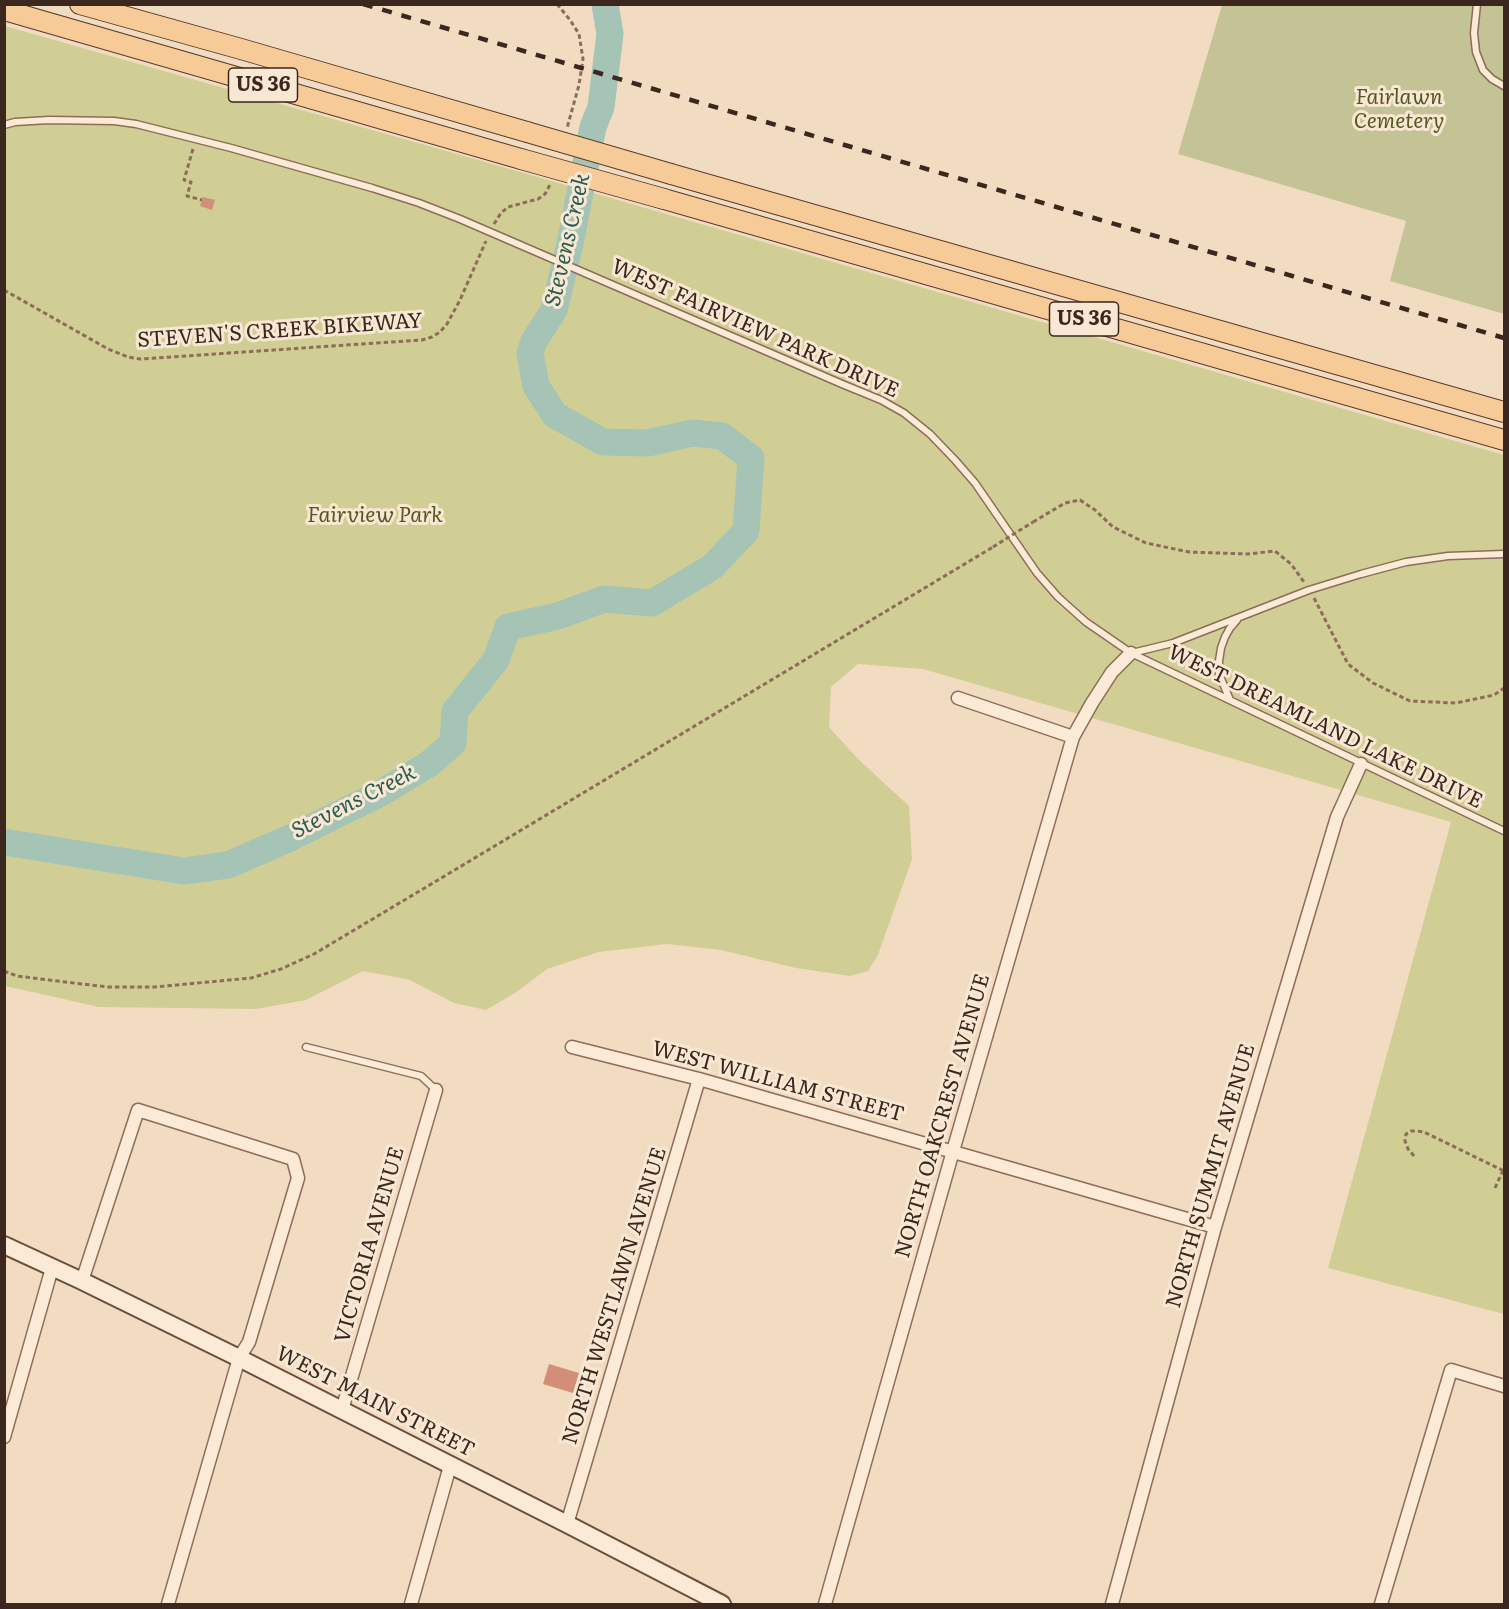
<!DOCTYPE html>
<html>
<head>
<meta charset="utf-8">
<style>
	body { margin:0 }
	#map { position:relative; width:1509px; height:1609px; overflow:hidden; background:#f1dcc2; font-family:Literata,serif }
	canvas { display:block }
	.frame { position:absolute; inset:0; border:6px solid #3b271d; pointer-events:none }
</style>
</head>
<body>
<div id="map">
<canvas width="1509" height="1609"></canvas>
<div class="frame"></div>
</div>
<script>
const ctx = document.querySelector('canvas').getContext('2d');
ctx.lineJoin = 'round';
function fill(path, color) { ctx.fillStyle = color; ctx.fill(path, 'evenodd'); }
const shape = rows => new Path2D(rows.map(r => 'M' + r).join(''));
function stroke(path, color, width, dash) { ctx.strokeStyle = color; ctx.lineWidth = width; ctx.lineCap = dash ? 'butt' : 'round'; ctx.setLineDash(dash || []); ctx.stroke(path); }
function write(font, color, halo, rows, align = 'center') {
  ctx.font = font + ' Literata,serif'; ctx.lineWidth = 6; ctx.setLineDash([]); ctx.textBaseline = 'middle'; ctx.strokeStyle = halo; ctx.fillStyle = color; for (const [text, x, y, turn = 0] of rows) {
    ctx.save(); ctx.translate(x, y); ctx.rotate((+turn || 0) * Math.PI / 180); ctx.textAlign = isNaN(turn) ? turn : align; if (halo) ctx.strokeText(text, 0, 0); ctx.fillText(text, 0, 0); ctx.restore();
  }
}
fill(shape([
	[5,26,517,171,1504,455,1504,1314,1328,1268,1451,822,923,669,858,664,831,687,829,727,858,759,909,806,912,859,878,955,868,971,850,976,796,968,721,950,667,944,599,952,547,969,515,993,486,1010,454,1003,410,980,363,971,306,1000,256,1009,99,1007,5,986]
]), '#d0ce95');
fill(shape([
	[1222,5,1504,5,1504,314,1390,281,1406,221,1178,154]
]), '#c4c395');
stroke(shape([
	[4,842,184,871,228,865,290,838,381,793,429,764,453,743,455,711,496,660,508,627,558,616,604,599,652,603,712,567,746,531,751,458,722,436,692,433,648,443,603,442,555,415,536,386,530,353,534,341,554,310,570,244,593,127,601,107,610,34,605,4]
]), '#a5c4b6', 27);
fill(shape([
	[203,197,215,200,212,210,200,206],
	[549,1364,579,1373,573,1393,543,1384]
]), '#d28e76');
const lane = shape([
	[1477,4,1474,33,1476,52,1483,70,1492,79,1504,86],
	[4,125,15,122,49,120,114,121,136,124,231,148,372,188,419,203,460,219,842,384,881,400,904,413,930,434,955,460,975,483,1037,573,1058,597,1086,622,1131,653,1504,831],
	[1132,653,1173,643,1309,590,1361,574,1406,562,1448,556,1504,554],
	[1230,700,1219,674,1219,661,1221,648,1225,637,1230,628,1237,620],
	[306,1047,421,1076,436,1090]
]);
const street = shape([
	[958,698,1073,737],
	[572,1047,699,1079,1215,1227],
	[82,1281,138,1110,293,1159,298,1178,249,1342,239,1358,168,1604],
	[342,1410,436,1090],
	[4,1437,52,1268],
	[567,1524,699,1079],
	[411,1604,450,1466],
	[825,1604,953,1151,1073,737,1092,703,1112,672,1131,653],
	[1112,1604,1215,1227,1337,817,1361,764],
	[1381,1604,1451,1370,1504,1386]
]);
const secondary = shape([
	[4,1245,82,1281,239,1358,567,1524,722,1604]
]);
const primary = shape([
	[80,4,241,49,527,132],
	[4,10,521,159],
	[671,174,1504,412],
	[664,199,1504,440]
]);
stroke(lane, '#8d6c58', 9);
stroke(street, '#8d6c58', 15);
stroke(secondary, '#6e4d3b', 20);
stroke(primary, '#5a3b2c', 22);
stroke(shape([
	[557,4,570,20,579,34,583,59,579,85,567,128],
	[193,149,184,180,191,182,187,196,202,200],
	[494,224,501,213,508,207,538,199,545,194,551,183],
	[4,290,108,349,128,357,140,359,422,340,432,337,440,332,447,324,460,300,486,241],
	[1033,522,1065,503,1080,500,1095,510,1113,527,1146,543,1189,552,1248,554,1275,551,1291,564,1304,582],
	[1314,598,1348,664,1373,683,1410,701,1456,703,1494,695,1504,688],
	[4,971,17,976,65,982,108,987,155,987,251,978,281,969,314,954,438,880,993,547],
	[1414,1156,1408,1149,1405,1141,1406,1134,1411,1131,1417,1131,1424,1132,1504,1171],
	[1495,1188,1504,1168]
]), '#8d6c58', 3, [4.5, 3]);
stroke(lane, '#fbebd6', 6);
stroke(street, '#fbebd6', 12);
stroke(secondary, '#fbebd6', 16);
stroke(primary, '#f7cb98', 20);
stroke(shape([
	[363,4,1504,338]
]), '#3b271d', 4.5, [10, 10]);
const primaryBridge = shape([
	[527,132,671,174],
	[521,159,664,199]
]);
stroke(primaryBridge, '#5a3b2c', 22, []);
stroke(shape([
	[993,547,1033,522]
]), '#8d6c58', 3, [4.5, 3]);
stroke(primaryBridge, '#f7cb98', 20);
for (const [x, y, w] of [
	[263,85,69],
	[1084,319,69]
]) { const box = new Path2D(); box.roundRect(x - w / 2, y - 17, w, 34, 4.5); ctx.fillStyle = '#f8e8d3'; ctx.fill(box); stroke(box, '#3b271d', 1.5); }
write('bold 20px', '#3b271d', null, [
	["US 36",263,85],
	["US 36",1084,319]
]);
write('italic 21px', '#545922', '#f8e8d3', [
	["Fairlawn",1399,98],
	["Cemetery",1399,122],
	["Fairview Park",375,516]
]);
write('21px', '#3b271d', '#f8e8d3', [
	["WEST FAIRVIEW PARK DRIVE",755,329,24],
	["STEVEN'S CREEK BIKEWAY",280,331,-4],
	["WEST DREAMLAND LAKE DRIVE",1325,727,26],
	["WEST WILLIAM STREET",778,1082,15],
	["NORTH OAKCREST AVENUE",943,1116,-74],
	["NORTH SUMMIT AVENUE",1211,1176,-74],
	["VICTORIA AVENUE",370,1245,-74],
	["NORTH WESTLAWN AVENUE",615,1296,-73],
	["WEST MAIN STREET",375,1402,27]
]);
write('italic 22px', '#2b5c52', '#f8e8d3', [
	["Stevens Creek",568,240,-77],
	["Stevens Creek",354,802,-27]
]);
</script>
</body>
</html>
